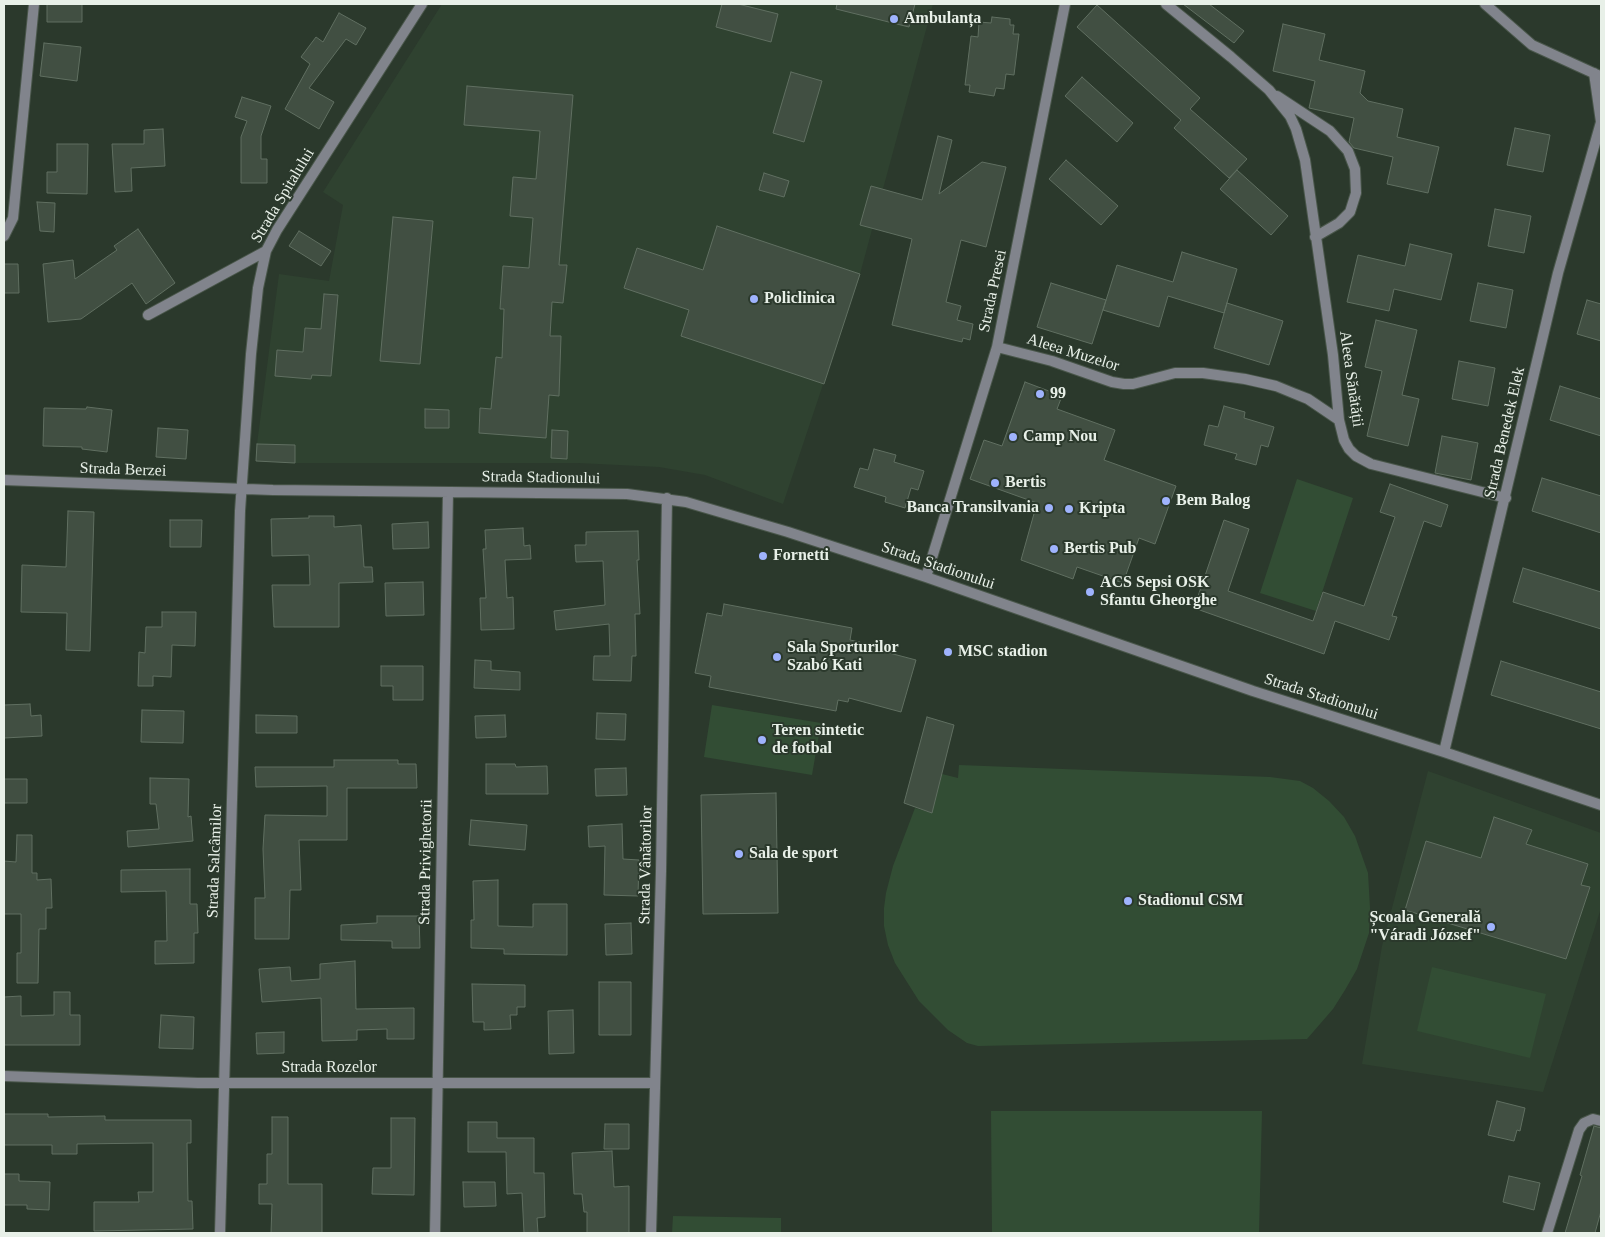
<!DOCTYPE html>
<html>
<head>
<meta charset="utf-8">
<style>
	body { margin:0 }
	#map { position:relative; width:1605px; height:1237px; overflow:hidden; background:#2b392c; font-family:Georgia,serif }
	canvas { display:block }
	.frame { position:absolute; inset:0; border:5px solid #e8f0e8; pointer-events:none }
</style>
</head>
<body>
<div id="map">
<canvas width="1605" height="1237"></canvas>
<div class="frame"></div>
</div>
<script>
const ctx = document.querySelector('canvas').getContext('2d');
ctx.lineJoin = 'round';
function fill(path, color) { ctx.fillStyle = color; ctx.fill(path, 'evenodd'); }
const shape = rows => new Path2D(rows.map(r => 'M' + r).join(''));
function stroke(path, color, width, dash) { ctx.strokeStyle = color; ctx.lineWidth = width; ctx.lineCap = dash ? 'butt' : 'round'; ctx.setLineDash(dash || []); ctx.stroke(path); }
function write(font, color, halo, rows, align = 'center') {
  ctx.font = font + ' Georgia,serif'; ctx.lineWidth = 4; ctx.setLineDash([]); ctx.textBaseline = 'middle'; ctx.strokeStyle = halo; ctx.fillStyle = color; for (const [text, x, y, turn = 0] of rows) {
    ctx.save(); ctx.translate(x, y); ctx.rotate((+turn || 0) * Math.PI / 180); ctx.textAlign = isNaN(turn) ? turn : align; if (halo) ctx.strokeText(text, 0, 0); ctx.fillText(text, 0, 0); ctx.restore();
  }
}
fill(shape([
	[442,4,933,4,860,274,783,504,705,475,659,467,578,463,295,463,256,461,257,444,279,274,329,281,343,205,323,192],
	[1428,771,1601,833,1601,908,1543,1092,1362,1064,1382,946]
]), '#2f4230');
fill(shape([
	[1297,479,1353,498,1316,611,1260,593],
	[712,705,821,723,812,775,704,757],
	[959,765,1270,777,1300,781,1313,788,1329,801,1344,817,1355,836,1368,873,1370,908,1369,933,1357,969,1345,990,1333,1009,1307,1039,978,1046,967,1043,948,1030,919,1001,895,963,888,945,884,926,884,908,886,893,893,866,915,808,932,813,942,774,958,778],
	[1432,967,1546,994,1530,1058,1417,1031],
	[991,1111,1262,1111,1259,1233,992,1233],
	[673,1216,781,1218,781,1233,672,1233]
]), '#324d34');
const building = shape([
	[47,4,82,4,82,22,47,22,47,4],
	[722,4,738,4,778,14,771,42,716,27,722,4],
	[837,4,915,4,909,27,836,9,837,4],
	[1183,4,1209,4,1244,31,1234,43,1183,4],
	[1097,5,1200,98,1190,109,1247,159,1229,178,1174,128,1181,120,1077,27,1097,5],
	[339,13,366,28,356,45,346,39,309,88,334,102,319,129,285,109,310,64,301,57,316,37,323,42,339,13],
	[992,17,1010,19,1010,25,1014,25,1013,34,1019,34,1014,75,1006,74,1004,89,996,88,994,96,969,92,970,85,965,85,971,36,978,37,979,22,991,23,992,17],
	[1283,24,1325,34,1319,60,1365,71,1360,93,1368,101,1403,109,1397,137,1439,147,1428,193,1387,184,1393,157,1354,148,1349,142,1354,118,1309,108,1315,81,1273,71,1283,24],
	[44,43,81,47,77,81,40,76,44,43],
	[791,72,822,81,804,142,773,133,791,72],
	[1082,77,1133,123,1117,142,1065,96,1082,77],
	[467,86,573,95,559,265,567,265,563,303,552,302,550,336,561,336,559,396,549,395,546,438,479,433,480,408,491,409,496,357,502,358,504,309,500,309,503,266,529,268,533,218,510,216,513,177,536,179,540,131,464,125,467,86],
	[242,97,271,106,261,136,261,159,267,159,267,183,241,183,241,137,247,121,235,117,242,97],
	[1515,128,1550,135,1543,172,1507,165,1515,128],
	[163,129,165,166,131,168,132,191,115,192,112,144,144,144,144,130,163,129],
	[938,136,952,140,939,194,982,162,1006,167,986,247,961,240,946,302,961,306,957,320,973,324,970,340,963,338,962,342,892,325,912,239,860,225,871,186,922,200,938,136],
	[57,144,88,144,87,194,47,193,47,172,57,172,57,144],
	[1066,160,1118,206,1101,225,1049,179,1066,160],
	[1237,170,1288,216,1271,235,1220,189,1237,170],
	[764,173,789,181,784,197,759,190,764,173],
	[37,202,55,203,54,232,40,231,37,202],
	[1495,209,1531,216,1524,253,1488,246,1495,209],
	[393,217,433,221,420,364,380,361,393,217],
	[717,226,860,274,824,384,681,336,689,310,624,288,637,248,703,270,717,226],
	[138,229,175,283,146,304,132,283,81,319,48,322,43,264,73,260,75,279,117,250,114,246,138,229],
	[299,231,331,251,321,266,289,246,299,231],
	[1410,244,1452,254,1441,300,1394,289,1389,311,1347,302,1358,255,1405,266,1410,244],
	[1182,252,1237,269,1224,313,1168,296,1159,327,1103,310,1117,265,1173,282,1182,252],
	[4,264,18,264,19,293,4,293,4,264],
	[1051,283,1106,300,1092,344,1037,327,1051,283],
	[1478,283,1513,290,1506,328,1470,321,1478,283],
	[324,294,338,295,331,376,312,375,311,379,275,376,277,350,303,352,305,328,321,329,324,294],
	[1587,300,1601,304,1601,341,1577,334,1587,300],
	[1227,303,1283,321,1269,365,1214,348,1227,303],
	[1376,320,1417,330,1402,395,1419,399,1408,446,1367,436,1382,371,1365,367,1376,320],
	[1459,361,1495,368,1488,406,1452,399,1459,361],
	[1025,382,1062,396,1057,409,1115,430,1104,460,1176,486,1155,544,1139,538,1123,583,1077,567,1073,579,1021,560,1037,503,970,479,984,440,1002,446,1025,382],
	[1560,386,1601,399,1601,436,1550,420,1560,386],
	[1224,406,1245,412,1244,418,1274,427,1268,447,1261,445,1256,465,1235,459,1237,454,1204,445,1209,425,1218,427,1224,406],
	[87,407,112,410,107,452,82,449,82,447,43,446,44,408,86,409,87,407],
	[425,409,449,410,449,428,425,428,425,409],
	[158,428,188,430,186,459,156,457,158,428],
	[552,430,568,431,567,459,551,458,552,430],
	[1442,436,1478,443,1471,480,1435,473,1442,436],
	[257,444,295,445,295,463,256,461,257,444],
	[874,449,896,455,894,462,924,471,918,490,911,488,905,508,885,502,886,497,854,487,860,468,868,470,874,449],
	[1542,478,1601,496,1601,533,1532,511,1542,478],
	[1390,484,1448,505,1441,527,1424,521,1392,616,1397,617,1389,640,1335,621,1324,654,1194,608,1224,520,1249,529,1228,591,1313,621,1323,592,1364,606,1395,517,1380,512,1390,484],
	[68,511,94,512,90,651,66,650,67,613,21,612,22,565,66,567,68,511],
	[309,516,334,516,334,527,361,525,364,567,372,567,373,582,339,583,339,627,274,627,272,585,310,585,309,555,272,556,271,519,309,518,309,516],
	[170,520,202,520,201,547,170,547,170,520],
	[428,522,429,548,393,549,392,524,428,522],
	[523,528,524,546,530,545,531,559,505,560,507,598,513,597,514,629,481,630,480,598,486,598,483,549,486,549,485,530,523,528],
	[638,531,639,560,637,560,640,614,635,614,636,656,632,656,631,681,593,680,594,656,610,656,609,624,556,630,554,611,605,605,603,561,576,562,575,545,586,545,586,532,638,531],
	[1523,568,1601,592,1601,629,1513,602,1523,568],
	[423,582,424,615,386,616,385,583,423,582],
	[724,604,852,628,850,640,860,642,859,645,916,660,901,712,849,698,848,702,838,700,836,711,709,687,711,676,695,673,707,613,722,616,724,604],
	[162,612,196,612,195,646,172,645,171,677,153,676,153,686,138,686,139,652,145,653,146,627,162,627,162,612],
	[475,660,491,661,491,670,520,672,520,690,474,688,475,660],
	[1501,661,1601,692,1601,729,1491,695,1501,661],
	[381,666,423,666,423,700,393,700,393,686,381,686,381,666],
	[30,704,31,716,41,715,42,736,4,738,4,705,30,704],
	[142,710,184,711,183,743,141,742,142,710],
	[597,713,626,714,625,740,596,739,597,713],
	[256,715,297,716,297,733,256,733,256,715],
	[505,715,506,737,476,738,475,716,505,715],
	[927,717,954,725,932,813,904,803,927,717],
	[334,760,398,760,398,764,416,764,417,788,347,788,347,840,299,840,301,890,290,890,289,939,255,939,255,898,265,898,263,849,265,815,327,816,327,786,256,787,255,767,334,767,334,760],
	[486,764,515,764,516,767,547,766,548,794,486,794,486,764],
	[626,768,627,795,596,796,595,769,626,768],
	[150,778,189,779,188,817,191,816,193,841,128,847,127,831,159,829,156,804,150,804,150,778],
	[4,779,27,779,27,803,4,803,4,779],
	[776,793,778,913,703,914,701,795,776,793],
	[1494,817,1532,830,1526,844,1588,864,1581,885,1590,887,1566,959,1405,910,1426,841,1481,858,1494,817],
	[471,820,527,825,525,850,469,845,471,820],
	[622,824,623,859,639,860,638,896,604,895,605,846,589,847,588,826,622,824],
	[17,835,32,835,32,873,37,873,37,880,51,879,52,908,46,908,46,929,39,929,38,983,17,983,17,953,21,953,21,914,4,914,4,861,16,862,17,835],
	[190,869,190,904,197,904,198,933,194,933,194,963,155,964,155,941,167,941,166,891,121,892,121,870,190,869],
	[498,880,498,926,533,927,533,904,567,904,567,955,504,954,504,949,471,948,471,920,474,920,473,881,498,880],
	[377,916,419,916,420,948,392,948,392,941,341,940,341,925,377,923,377,916],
	[631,923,632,954,606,955,605,924,631,923],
	[355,961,356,1009,414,1008,414,1039,387,1039,387,1029,357,1030,357,1040,322,1041,321,998,262,1002,259,969,290,967,291,981,320,979,320,964,355,961],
	[599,982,631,982,631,1035,599,1035,599,982],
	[472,984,525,985,525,1007,517,1007,517,1015,510,1015,511,1029,484,1030,484,1022,473,1022,472,984],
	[54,992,70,992,70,1015,80,1015,80,1045,4,1045,4,997,21,996,21,1016,54,1015,54,992],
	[573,1010,574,1053,549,1054,548,1011,573,1010],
	[161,1015,194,1017,193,1049,159,1048,161,1015],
	[284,1032,284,1053,257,1054,256,1033,284,1032],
	[1497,1101,1525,1108,1520,1131,1517,1130,1514,1141,1488,1135,1497,1101],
	[4,1114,48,1114,48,1117,105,1116,105,1120,191,1120,191,1143,187,1143,188,1201,192,1201,193,1229,94,1231,94,1202,139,1202,138,1192,153,1192,153,1143,77,1144,77,1154,52,1154,52,1145,4,1145,4,1114],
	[272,1117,288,1117,288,1184,322,1184,322,1233,271,1233,272,1204,259,1204,259,1184,267,1184,267,1154,272,1154,272,1117],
	[391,1118,415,1118,414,1195,372,1194,373,1168,391,1168,391,1118],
	[468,1122,497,1122,497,1138,534,1138,534,1173,544,1173,545,1217,537,1218,538,1233,524,1233,522,1193,507,1194,506,1152,468,1152,468,1122],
	[605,1124,629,1124,629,1149,604,1149,605,1124],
	[1594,1126,1601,1128,1601,1211,1595,1233,1565,1233,1582,1176,1580,1175,1594,1126],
	[612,1151,614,1187,629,1186,629,1233,587,1233,587,1212,584,1212,582,1194,574,1194,572,1153,612,1151],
	[4,1174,19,1174,19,1181,50,1182,49,1210,27,1209,27,1205,4,1205,4,1174],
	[1509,1176,1540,1183,1534,1210,1503,1202,1509,1176],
	[463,1182,495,1182,496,1206,464,1207,463,1182]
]);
fill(building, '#414f42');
stroke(building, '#606f61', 1);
const street = shape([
	[1166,4,1231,57,1269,90,1290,116,1296,129,1305,160,1333,355,1339,420,1344,440,1349,449,1356,456,1371,464,1506,498],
	[1485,4,1532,45,1600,76],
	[1277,96,1330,131,1348,151,1355,169,1356,193,1350,212,1339,223,1315,237],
	[4,236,13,218,34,4],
	[148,315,266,251],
	[997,347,1052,361,1112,382,1124,384,1133,384,1175,373,1203,373,1245,379,1276,386,1293,393,1308,399,1339,420],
	[4,480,273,490,627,494,686,502,788,532,926,577,1253,691,1444,752,1601,805],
	[926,577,997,347,1065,4],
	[1444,752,1558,273,1601,122,1594,73],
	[4,1076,198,1083,654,1083],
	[220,1233,240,511,251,354,258,288,266,251,277,230,422,4],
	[435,1233,448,492],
	[651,1233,661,871,667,498],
	[1547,1233,1579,1130,1584,1123,1593,1119,1601,1121]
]);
stroke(street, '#49564a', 12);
stroke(street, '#81848c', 10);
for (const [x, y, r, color] of [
	[894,19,5,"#9fb3fd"],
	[754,299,5,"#9fb3fd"],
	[1040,394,5,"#9fb3fd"],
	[1013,437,5,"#9fb3fd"],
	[995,483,5,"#9fb3fd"],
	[1166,501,5,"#9fb3fd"],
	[1049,508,5,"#9fb3fd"],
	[1069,509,5,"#9fb3fd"],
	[1054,549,5,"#9fb3fd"],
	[763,556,5,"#9fb3fd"],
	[1090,592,5,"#9fb3fd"],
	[948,652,5,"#9fb3fd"],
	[777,657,5,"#9fb3fd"],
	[762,740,5,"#9fb3fd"],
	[739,854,5,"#9fb3fd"],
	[1128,901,5,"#9fb3fd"],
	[1491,927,5,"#9fb3fd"]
]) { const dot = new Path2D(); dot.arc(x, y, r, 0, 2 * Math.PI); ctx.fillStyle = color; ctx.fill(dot); stroke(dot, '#2b392c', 2); }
write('bold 16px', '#e8f0e8', '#2b392c', [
	["Ambulanța",904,19],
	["Policlinica",764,299],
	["99",1050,394],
	["Camp Nou",1023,437],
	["Bertis",1005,483],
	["Bem Balog",1176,501],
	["Banca Transilvania",1039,508,"right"],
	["Kripta",1079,509],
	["Bertis Pub",1064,549],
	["Fornetti",773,556],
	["ACS Sepsi OSK",1100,583],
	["Sfantu Gheorghe",1100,601],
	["Sala Sporturilor",787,648],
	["Szabó Kati",787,666],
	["MSC stadion",958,652],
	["Teren sintetic",772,731],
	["de fotbal",772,749],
	["Sala de sport",749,854],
	["Stadionul CSM",1138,901],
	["Școala Generală",1481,918,"right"],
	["\"Váradi József\"",1481,936,"right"]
], 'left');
write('16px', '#e8f0e8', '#2b392c', [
	["Strada Spitalului",283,196,-59],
	["Strada Presei",993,291,-78],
	["Aleea Muzelor",1073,353,17],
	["Aleea Sănătății",1351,379,82],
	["Strada Benedek Elek",1505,433,-77],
	["Strada Berzei",123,470,2],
	["Strada Stadionului",541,478,1],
	["Strada Stadionului",938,566,19],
	["Strada Stadionului",1321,697,18],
	["Strada Salcâmilor",215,861,-88],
	["Strada Privighetorii",426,862,-89],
	["Strada Vânătorilor",646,865,-89],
	["Strada Rozelor",329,1068]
]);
</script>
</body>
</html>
